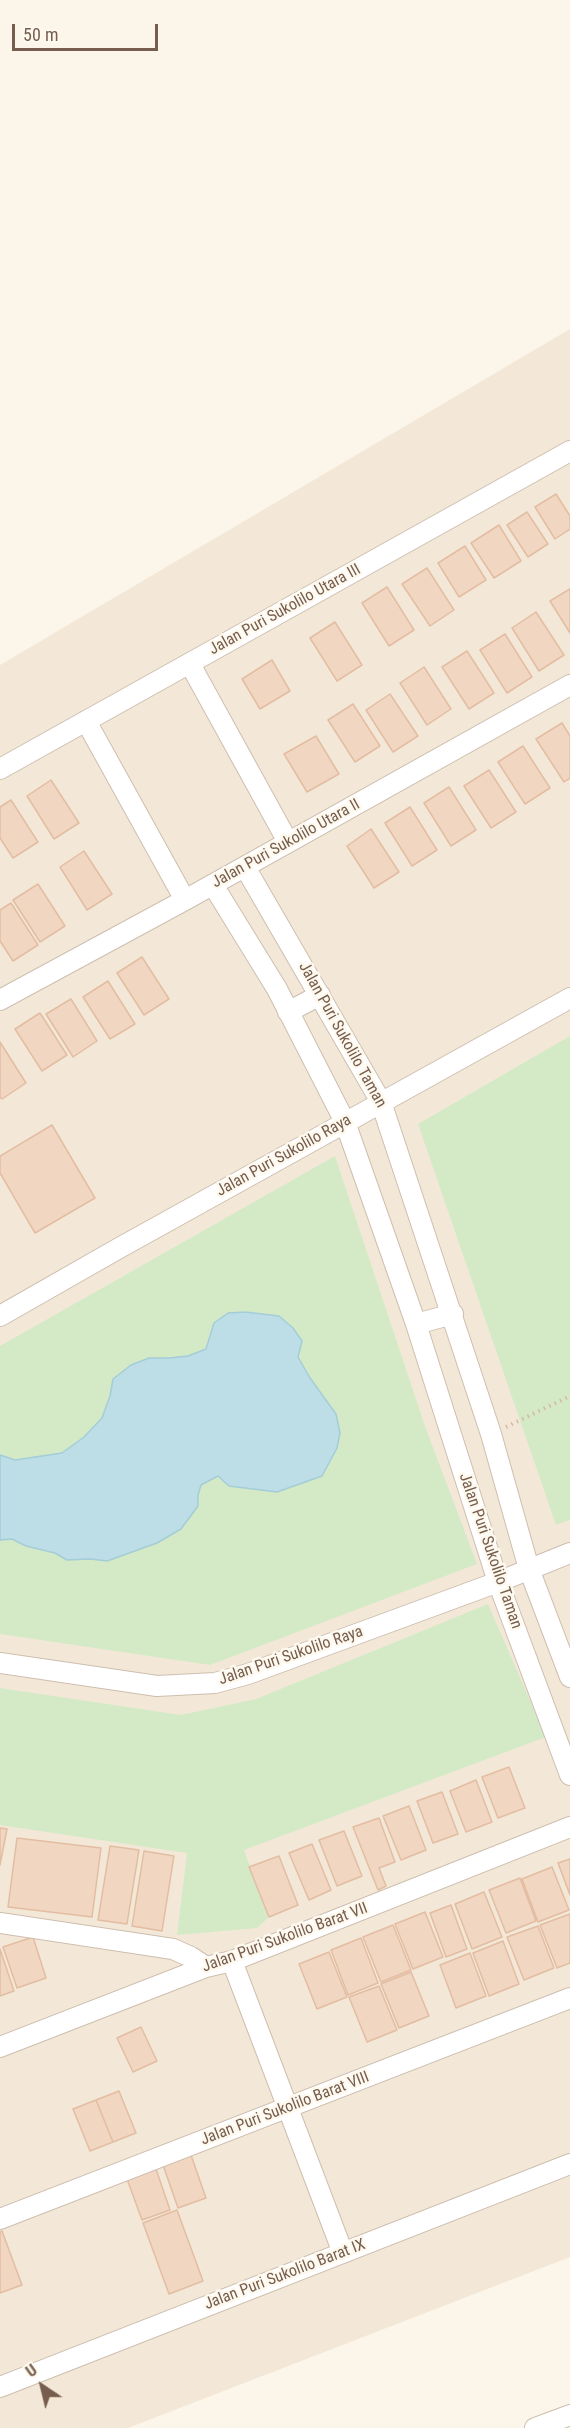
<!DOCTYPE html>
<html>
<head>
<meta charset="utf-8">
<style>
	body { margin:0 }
	#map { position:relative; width:570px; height:2428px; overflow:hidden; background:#fcf5e9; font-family:"Roboto Condensed",sans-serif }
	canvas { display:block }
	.north { position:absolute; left:12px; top:2356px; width:60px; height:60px; -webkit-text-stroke:4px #fef9ef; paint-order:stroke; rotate:325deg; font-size:16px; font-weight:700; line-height:24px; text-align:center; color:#765d4d }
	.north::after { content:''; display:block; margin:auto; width:21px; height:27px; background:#765d4d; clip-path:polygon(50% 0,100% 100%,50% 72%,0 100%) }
	.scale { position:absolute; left:12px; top:24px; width:146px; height:27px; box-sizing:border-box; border:3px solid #765d4d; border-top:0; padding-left:8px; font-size:18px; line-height:21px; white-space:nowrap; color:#765d4d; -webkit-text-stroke:4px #fef9ef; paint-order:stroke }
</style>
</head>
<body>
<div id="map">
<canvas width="570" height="2428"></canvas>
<div class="north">U</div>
<div class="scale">50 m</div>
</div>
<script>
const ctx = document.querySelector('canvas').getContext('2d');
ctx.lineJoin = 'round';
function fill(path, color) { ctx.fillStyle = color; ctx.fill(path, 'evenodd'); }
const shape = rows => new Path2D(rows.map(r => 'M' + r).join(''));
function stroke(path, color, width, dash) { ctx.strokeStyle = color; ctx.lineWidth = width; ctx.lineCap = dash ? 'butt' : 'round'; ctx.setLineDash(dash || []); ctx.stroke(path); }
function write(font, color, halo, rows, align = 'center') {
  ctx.font = font + ' "Roboto Condensed",sans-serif'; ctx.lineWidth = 5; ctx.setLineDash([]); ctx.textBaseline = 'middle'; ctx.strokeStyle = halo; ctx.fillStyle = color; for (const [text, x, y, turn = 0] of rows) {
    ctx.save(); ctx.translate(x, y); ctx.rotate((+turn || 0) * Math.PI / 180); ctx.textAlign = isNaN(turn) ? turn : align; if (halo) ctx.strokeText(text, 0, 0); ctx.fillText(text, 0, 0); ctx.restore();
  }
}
fill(shape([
	[570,329,570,2257,128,2428,0,2428,0,665]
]), '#f3e8d7');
fill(shape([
	[570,1036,570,1520,556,1525,418,1124],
	[335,1156,426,1429,477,1564,210,1665,0,1634,0,1346],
	[488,1604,546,1737,244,1850,269,1917,257,1928,177,1935,187,1853,0,1825,0,1688,181,1715,256,1699]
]), '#d4eac7');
const water = shape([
	[245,1312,279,1316,293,1328,302,1341,298,1357,310,1378,336,1414,340,1433,337,1448,322,1476,277,1492,229,1486,218,1476,201,1485,198,1495,198,1506,181,1529,157,1543,107,1561,90,1559,67,1560,55,1553,26,1546,12,1539,0,1540,0,1455,15,1460,62,1453,84,1437,102,1418,110,1396,113,1379,131,1365,149,1358,169,1358,188,1356,206,1349,214,1323,228,1313,245,1312]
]);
fill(water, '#bddee6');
stroke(water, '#a4cdd7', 1.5);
const building = shape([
	[556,494,570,516,570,529,555,539,535,507,556,494],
	[527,512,548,544,528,557,507,525,527,512],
	[499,525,521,561,494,578,471,543,499,525],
	[465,546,486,580,459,597,438,563,465,546],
	[427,568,454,610,430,626,402,584,427,568],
	[387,587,414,630,389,646,362,603,387,587],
	[570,589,570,633,550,601,570,589],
	[536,612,564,655,539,671,512,628,536,612],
	[335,622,362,665,337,681,310,638,335,622],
	[505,634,532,677,507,693,480,650,505,634],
	[467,651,494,693,469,709,442,667,467,651],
	[272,660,290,691,260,709,242,679,272,660],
	[424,667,451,709,427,725,400,683,424,667],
	[390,694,418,736,393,752,366,710,390,694],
	[353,704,380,746,355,762,328,720,353,704],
	[562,723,570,736,570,778,564,782,536,739,562,723],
	[316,736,339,774,307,792,284,754,316,736],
	[523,746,550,788,525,804,498,762,523,746],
	[489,770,516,812,491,828,464,786,489,770],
	[51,780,79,823,54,839,27,796,51,780],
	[449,787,476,830,451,846,424,803,449,787],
	[11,800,38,842,13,858,0,838,0,807,11,800],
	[410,807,437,850,412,866,385,823,410,807],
	[371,829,399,872,374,888,347,846,371,829],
	[84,851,112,894,87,910,60,867,84,851],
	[38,884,65,926,40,942,13,900,38,884],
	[11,903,38,945,13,961,0,941,0,910,11,903],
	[142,957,169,999,144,1015,117,973,142,957],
	[108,981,135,1024,110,1039,83,997,108,981],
	[71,999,97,1041,73,1057,46,1014,71,999],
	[40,1013,67,1055,42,1071,15,1029,40,1013],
	[0,1042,26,1083,2,1099,0,1097,0,1042],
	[52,1125,95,1198,35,1233,0,1173,0,1156,52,1125],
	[509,1767,525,1808,498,1818,482,1777,509,1767],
	[476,1780,492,1822,466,1832,450,1791,476,1780],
	[442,1792,458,1834,433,1843,417,1801,442,1792],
	[409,1806,426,1850,401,1860,383,1816,409,1806],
	[379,1818,395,1862,379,1868,386,1886,378,1890,353,1827,379,1818],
	[0,1828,7,1829,0,1865,0,1828],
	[344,1831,362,1876,337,1886,319,1840,344,1831],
	[17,1838,101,1848,92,1917,8,1907,17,1838],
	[312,1844,331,1890,309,1900,289,1853,312,1844],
	[110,1846,139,1850,127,1924,98,1920,110,1846],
	[144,1851,174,1856,162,1931,132,1926,144,1851],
	[279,1856,298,1905,269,1917,249,1867,279,1856],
	[570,1859,570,1895,558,1863,570,1859],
	[552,1867,569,1910,538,1922,522,1879,552,1867],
	[520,1878,536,1921,506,1933,489,1890,520,1878],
	[484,1892,502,1937,472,1949,455,1904,484,1892],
	[451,1905,467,1949,446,1957,430,1913,451,1905],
	[425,1912,443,1957,413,1969,395,1924,425,1912],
	[570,1914,570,1963,557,1968,540,1925,570,1914],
	[393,1925,411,1970,381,1982,363,1937,393,1925],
	[538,1926,554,1968,524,1980,507,1937,538,1926],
	[33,1937,46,1978,17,1988,3,1947,33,1937],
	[361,1938,378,1983,348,1995,331,1950,361,1938],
	[503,1941,519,1984,489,1996,473,1953,503,1941],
	[0,1949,14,1991,0,1996,0,1949],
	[329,1952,347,1997,317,2009,299,1964,329,1952],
	[470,1953,486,1996,456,2008,440,1965,470,1953],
	[411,1972,429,2016,399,2028,381,1984,411,1972],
	[379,1986,397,2030,367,2042,349,1997,379,1986],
	[141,2027,157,2061,133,2072,117,2038,141,2027],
	[119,2091,136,2133,113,2142,96,2100,119,2091],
	[96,2100,113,2142,90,2151,73,2109,96,2100],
	[191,2155,206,2198,178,2208,163,2165,191,2155],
	[156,2169,170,2210,142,2220,127,2179,156,2169],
	[177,2210,203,2281,169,2294,143,2223,177,2210],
	[2,2231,22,2285,0,2293,0,2232,2,2231]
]);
fill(building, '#f1d6c1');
stroke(building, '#e3bda2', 1.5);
const minor = shape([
	[190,664,288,842],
	[86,721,185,900],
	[0,769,570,451],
	[245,867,381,1102,491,1434,529,1569,570,1677],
	[213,885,277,989,345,1122,416,1324,498,1582,570,1775],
	[0,1000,185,900,570,685],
	[288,1012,320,995],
	[0,1316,121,1247,570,998],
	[416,1324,453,1314],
	[0,1663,157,1686,215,1683,248,1674,498,1582,570,1553],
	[0,1923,173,1949,191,1957,206,1967],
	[232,1961,343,2253],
	[0,2047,206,1967,232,1961,570,1827],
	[0,2219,570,1998],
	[0,2387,570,2164],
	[535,2428,570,2415]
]);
stroke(minor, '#cebeaf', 22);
stroke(shape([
	[506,1427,570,1396]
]), '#d6b9a4', 4, [1.5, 4.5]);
stroke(minor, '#fff', 20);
write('16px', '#765d4d', '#fef9ef', [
	["Jalan Puri Sukolilo Utara III",285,610,-29],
	["Jalan Puri Sukolilo Utara II",286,844,-29],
	["Jalan Puri Sukolilo Taman",342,1035,61],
	["Jalan Puri Sukolilo Raya",284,1156,-29],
	["Jalan Puri Sukolilo Taman",490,1551,71],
	["Jalan Puri Sukolilo Raya",291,1656,-19],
	["Jalan Puri Sukolilo Barat VII",285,1938,-20],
	["Jalan Puri Sukolilo Barat VIII",285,2109,-21],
	["Jalan Puri Sukolilo Barat IX",285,2275,-21]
]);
</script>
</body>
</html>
